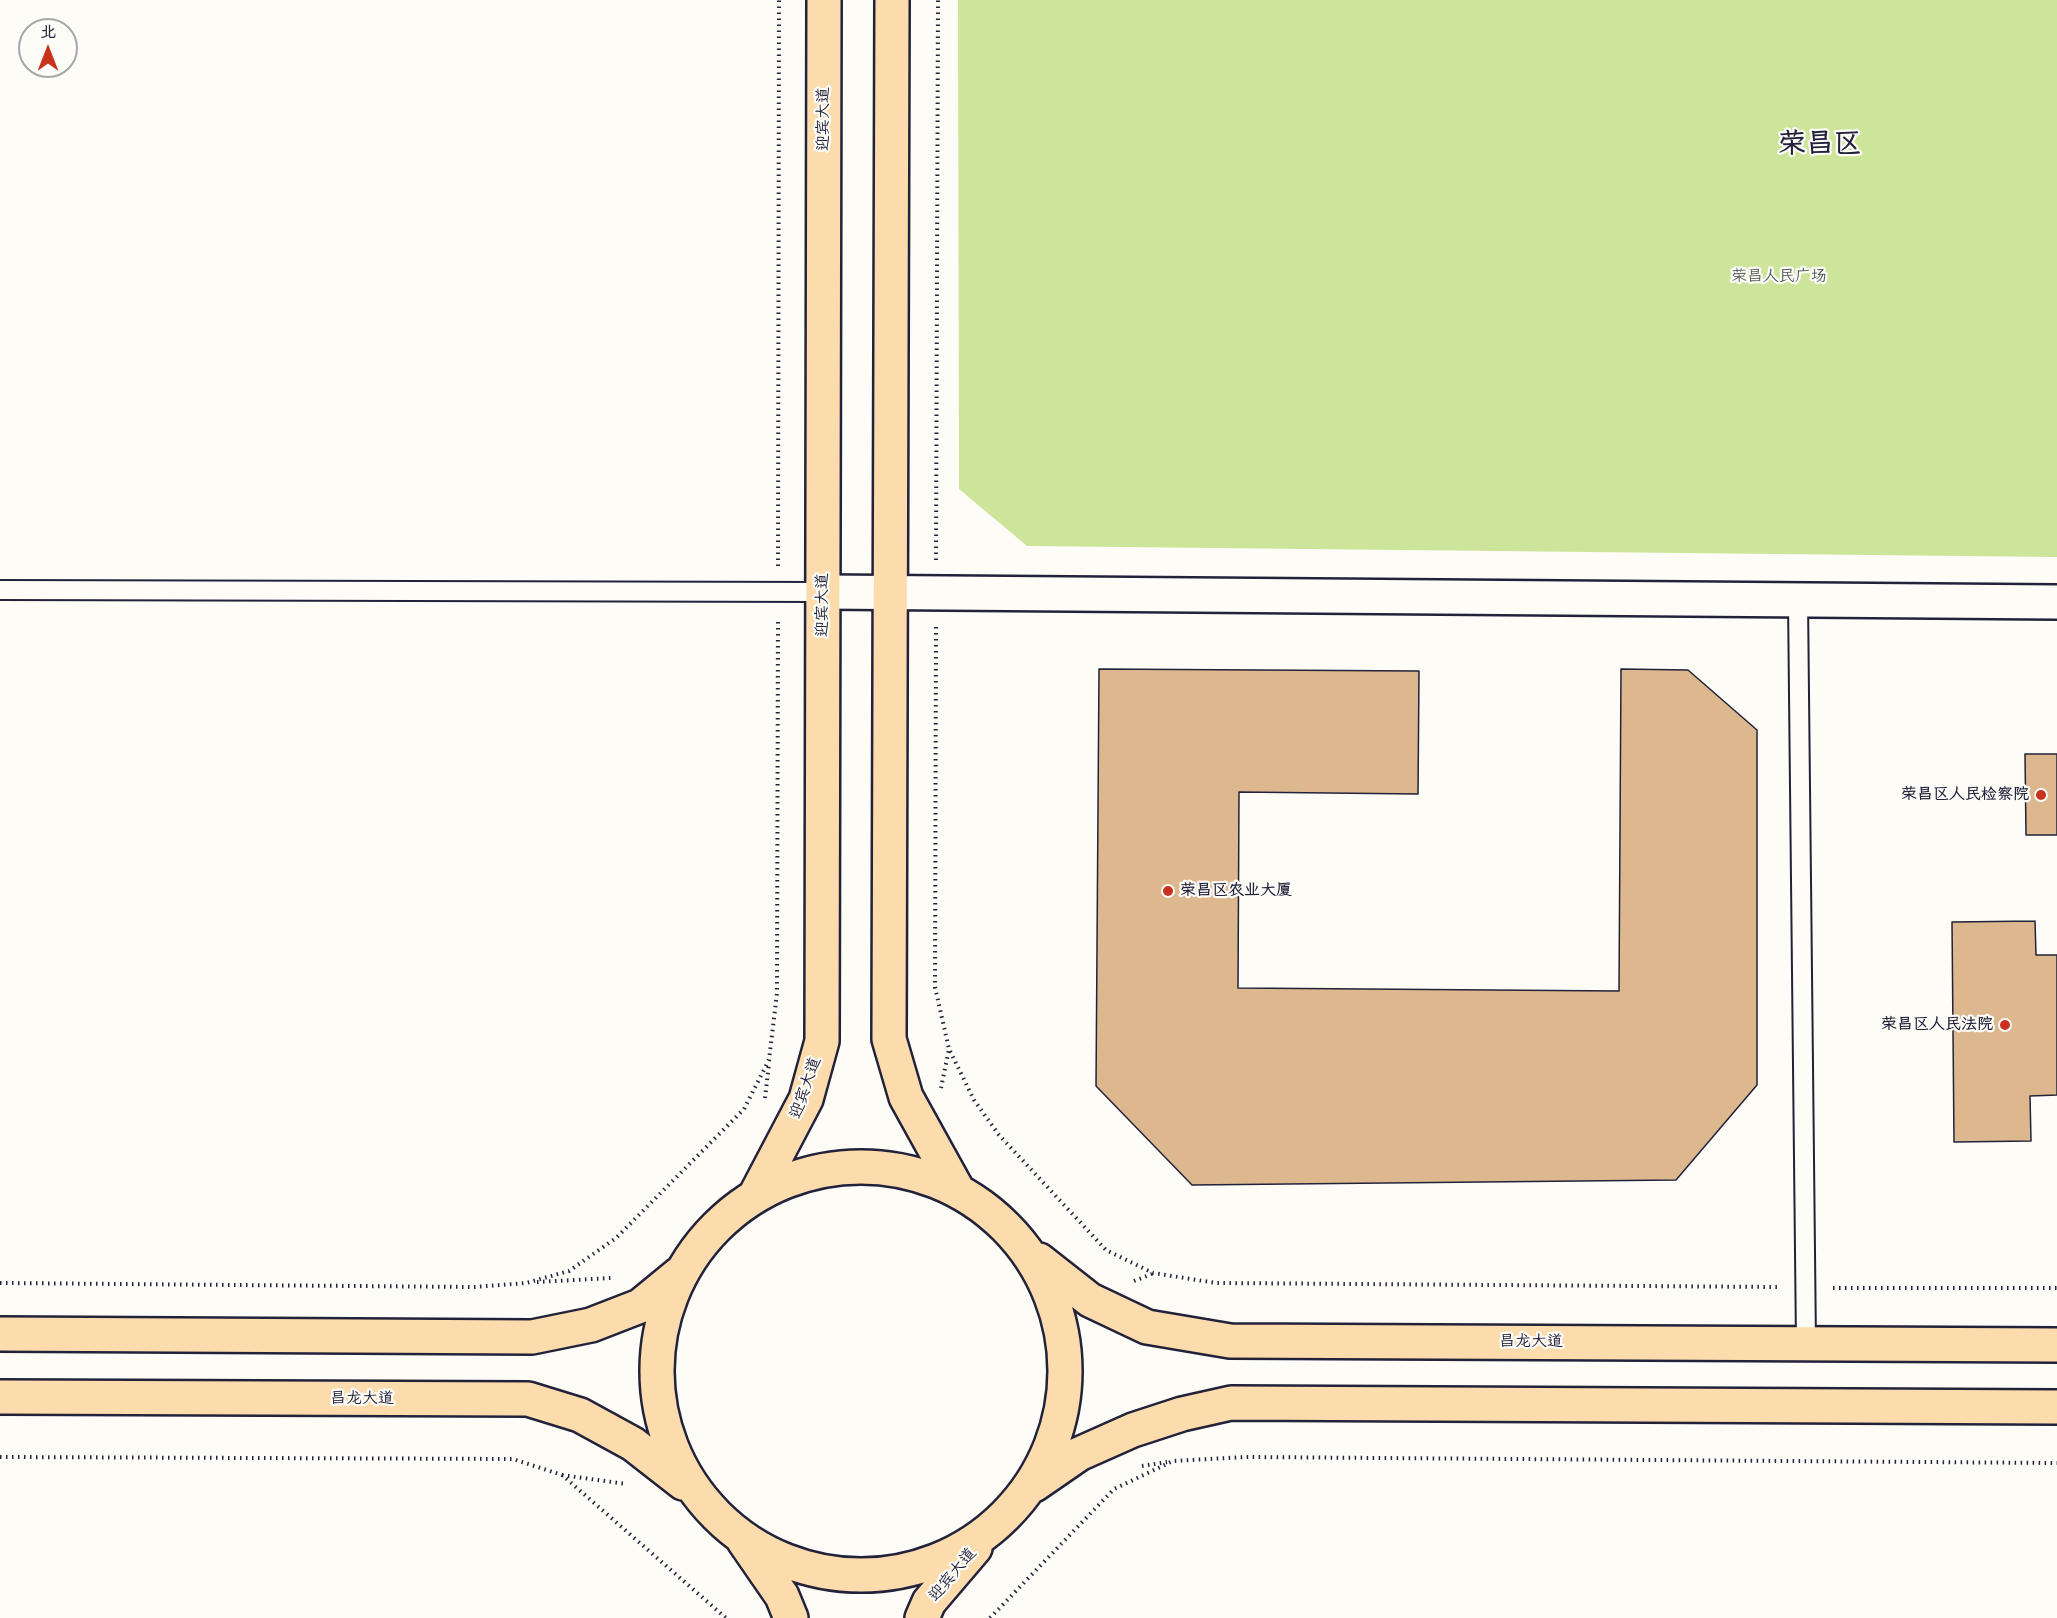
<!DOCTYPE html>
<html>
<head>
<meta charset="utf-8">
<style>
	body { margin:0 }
	#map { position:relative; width:2057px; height:1618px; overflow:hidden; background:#fdfcf7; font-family:Pangolin,"LXGW WenKai TC",sans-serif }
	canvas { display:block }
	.north { position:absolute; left:18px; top:18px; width:60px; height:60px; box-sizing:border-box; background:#fdfcf7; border:2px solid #a5a5ac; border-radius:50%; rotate:0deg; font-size:16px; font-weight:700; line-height:24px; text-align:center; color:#22223b }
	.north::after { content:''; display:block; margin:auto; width:21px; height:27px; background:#c8321e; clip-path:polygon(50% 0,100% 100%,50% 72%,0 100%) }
</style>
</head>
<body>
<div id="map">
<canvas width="2057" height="1618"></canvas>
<div class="north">北</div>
</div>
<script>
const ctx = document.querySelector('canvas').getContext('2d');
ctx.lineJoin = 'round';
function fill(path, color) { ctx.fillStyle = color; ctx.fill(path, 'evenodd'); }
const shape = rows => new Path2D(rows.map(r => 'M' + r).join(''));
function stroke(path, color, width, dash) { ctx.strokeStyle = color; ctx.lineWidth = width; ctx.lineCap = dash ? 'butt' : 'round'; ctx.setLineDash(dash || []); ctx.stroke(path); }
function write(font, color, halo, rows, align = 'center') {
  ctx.font = font + ' Pangolin,"LXGW WenKai TC",sans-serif'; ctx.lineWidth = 4.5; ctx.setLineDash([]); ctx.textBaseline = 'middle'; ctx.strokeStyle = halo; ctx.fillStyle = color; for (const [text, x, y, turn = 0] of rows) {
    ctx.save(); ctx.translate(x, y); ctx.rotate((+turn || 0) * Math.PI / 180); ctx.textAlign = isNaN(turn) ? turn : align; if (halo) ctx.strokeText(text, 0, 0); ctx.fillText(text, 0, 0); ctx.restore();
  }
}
fill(shape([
	[958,0,2057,0,2057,557,1027,546,959,489]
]), '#cde59b');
const building = shape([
	[1099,669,1419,671,1418,794,1239,792,1238,988,1619,991,1621,669,1688,670,1757,730,1757,1085,1676,1180,1192,1185,1096,1086,1099,669],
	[2025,754,2057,754,2057,835,2026,835,2025,754],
	[2035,921,2036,955,2057,955,2057,1095,2030,1096,2031,1141,1954,1142,1952,922,2035,921]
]);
fill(building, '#ddb88e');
stroke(building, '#22223b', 1.5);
const lane = shape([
	[0,590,823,592],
	[1798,601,1806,1344]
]);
const street = shape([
	[823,592,2057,602]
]);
const primary = shape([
	[892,0,889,1039,906,1097,958,1191],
	'657 1371a204 204 0 1 1 408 0a204 204 0 1 1-408 0Z',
	[755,1196,806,1099,822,1041,824,0],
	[1039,1260,1090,1300,1147,1327,1230,1341,2057,1345],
	[0,1334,532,1337,591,1325,640,1306,679,1274],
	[0,1397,528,1399,580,1415,633,1444,683,1483],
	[1034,1485,1079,1454,1133,1430,1182,1414,1231,1403,2057,1407],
	[744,1541,782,1596,791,1618],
	[922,1618,929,1602,975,1548]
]);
stroke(lane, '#22223b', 22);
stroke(street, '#22223b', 38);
stroke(primary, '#22223b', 38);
stroke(shape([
	[936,560,938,0],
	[778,566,779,0],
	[936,627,935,987,949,1049,974,1100,999,1135,1106,1250,1153,1273,1216,1283,1780,1287],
	[941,1088,949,1049],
	[765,1098,769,1064],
	[1134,1281,1152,1274],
	[537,1282,611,1278],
	[0,1283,474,1287,526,1283,569,1271,616,1238,744,1109,769,1060,777,993,778,619],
	[1833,1288,2057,1288],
	[0,1457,513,1459,562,1475,726,1618],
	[1142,1466,1167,1462],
	[562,1475,626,1484],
	[990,1618,1114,1489,1173,1461,1246,1457,2057,1463]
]), '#22223b', 4, [1.5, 4.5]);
stroke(lane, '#fdfcf7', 18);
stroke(street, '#fdfcf7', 33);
stroke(primary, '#fcdcac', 33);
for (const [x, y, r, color] of [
	[2041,795,6,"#c8321e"],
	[1168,891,6,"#c8321e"],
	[2005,1025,6,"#c8321e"]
]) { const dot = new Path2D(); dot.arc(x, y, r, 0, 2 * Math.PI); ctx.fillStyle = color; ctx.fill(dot); stroke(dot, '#fdfcf7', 2); }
write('16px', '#22223b', '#fdfcf7', [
	["迎宾大道",824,119,-90],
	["迎宾大道",823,605,-90],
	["迎宾大道",806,1088,-71],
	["昌龙大道",1531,1342],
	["昌龙大道",362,1399],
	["迎宾大道",953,1575,-50]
]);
write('16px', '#555c58', '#fdfcf7', [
	["荣昌人民广场",1779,277]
]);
write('bold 16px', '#22223b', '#fdfcf7', [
	["荣昌区人民检察院",2029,795],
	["荣昌区农业大厦",1180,891,"left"],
	["荣昌区人民法院",1993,1025]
], 'right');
write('bold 28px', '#22223b', '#fdfcf7', [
	["荣昌区",1820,145]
]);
</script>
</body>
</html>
